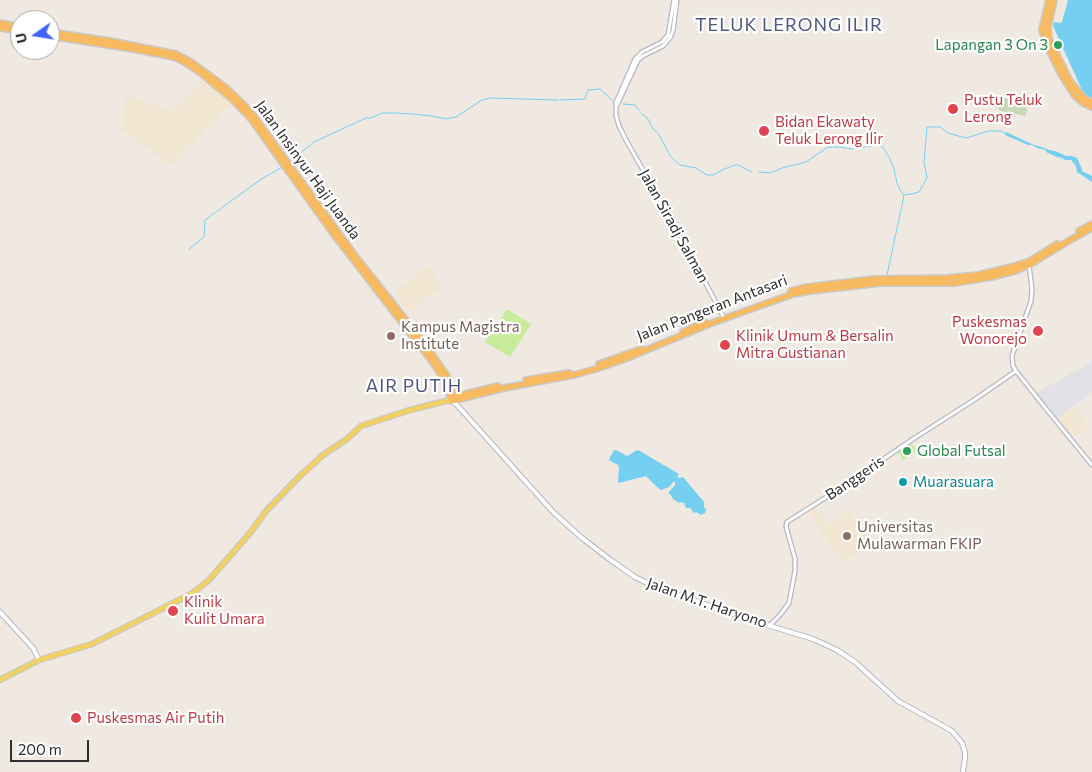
<!DOCTYPE html>
<html>
<head>
<meta charset="utf-8">
<style>
	body { margin:0 }
	#map { position:relative; width:1092px; height:772px; overflow:hidden; background:#efe9e1; font-family:Commissioner,sans-serif }
	canvas { display:block }
	.north { position:absolute; left:10px; top:10px; width:50px; height:50px; box-sizing:border-box; background:#fff; border:1px solid #ababab; border-radius:50%; rotate:257deg; font-size:14px; font-weight:700; line-height:20px; text-align:center; color:#2e2e2e }
	.north::after { content:''; display:block; margin:auto; width:18px; height:22px; background:#4264fb; clip-path:polygon(50% 0,100% 100%,50% 72%,0 100%) }
	.scale { position:absolute; left:10px; top:740px; width:79px; height:22px; box-sizing:border-box; border:2px solid #2e2e2e; border-top:0; padding-left:6px; font-size:15px; line-height:18px; white-space:nowrap; color:#2e2e2e; -webkit-text-stroke:4px #fff; paint-order:stroke }
</style>
</head>
<body>
<div id="map">
<canvas width="1092" height="772"></canvas>
<div class="north">U</div>
<div class="scale">200 m</div>
</div>
<script>
const ctx = document.querySelector('canvas').getContext('2d');
ctx.lineJoin = 'round';
function fill(path, color) { ctx.fillStyle = color; ctx.fill(path, 'evenodd'); }
const shape = rows => new Path2D(rows.map(r => 'M' + r).join(''));
function stroke(path, color, width, dash) { ctx.strokeStyle = color; ctx.lineWidth = width; ctx.lineCap = dash ? 'butt' : 'round'; ctx.setLineDash(dash || []); ctx.stroke(path); }
function write(font, color, halo, rows, align = 'center') {
  ctx.font = font + ' Commissioner,sans-serif'; ctx.lineWidth = 4.5; ctx.setLineDash([]); ctx.textBaseline = 'middle'; ctx.strokeStyle = halo; ctx.fillStyle = color; for (const [text, x, y, turn = 0] of rows) {
    ctx.save(); ctx.translate(x, y); ctx.rotate((+turn || 0) * Math.PI / 180); ctx.textAlign = isNaN(turn) ? turn : align; if (halo) ctx.strokeText(text, 0, 0); ctx.fillText(text, 0, 0); ctx.restore();
  }
}
fill(shape([
	[1092,360,1092,392,1057,419,1036,393,1087,365]
]), '#e3e1e8');
fill(shape([
	[203,79,233,103,171,166,121,129,127,95,174,112],
	[428,266,442,287,408,313,394,292],
	[1076,406,1089,426,1072,438,1057,419],
	[815,506,829,525,849,511,856,520,853,523,859,531,864,528,873,540,843,563,808,512]
]), '#f0e6d1');
fill(shape([
	[989,97,1015,99,1025,98,1027,111,1025,116,1001,111,989,102]
]), '#c8d9b8');
fill(shape([
	[507,309,531,324,510,357,485,342],
	[911,443,917,450,903,460,898,452]
]), '#c9ec9a');
fill(shape([
	[1068,0,1092,0,1092,98,1085,95,1081,88,1053,26,1054,22,1060,23,1062,22],
	[1006,132,1034,145,1042,147,1049,150,1055,151,1066,156,1072,156,1077,158,1082,169,1082,171,1092,176,1092,182,1077,172,1076,166,1071,160,1065,160,1062,158,1057,157,1046,152,1046,150,1037,148,1032,145,1028,145,1005,135],
	[614,450,616,450,627,456,631,454,635,451,638,450,679,474,677,477,679,478,683,477,704,502,704,507,706,510,705,513,701,515,696,512,694,513,690,508,686,508,684,503,681,502,679,503,673,499,670,494,668,493,675,485,675,482,674,481,669,487,661,490,657,487,646,476,619,483,618,482,619,468,618,465,610,461,609,459]
]), '#75cff0');
stroke(shape([
	[560,100,585,99,588,90,600,89,613,101],
	[623,104,635,105,639,110],
	[641,113,648,119,653,129,658,133,671,157,680,165,696,168,707,175,714,175,722,170,735,165,738,165,752,172],
	[289,162,314,142,366,118,371,118,382,113,395,113,412,114,432,116,446,119,456,117,482,100,490,98,558,100],
	[759,172,770,173,782,168,806,162,828,147,841,147,851,149,878,145,883,147,889,157,894,169,897,183,900,190,904,195,911,194,919,192,927,178,924,162,927,127,940,127,948,133,966,138,989,131,1001,131,1005,133],
	[189,249,204,237,205,220,260,180,282,167],
	[887,275,902,205,904,195]
]), '#75cff0', 1);
const tertiary = shape([
	[674,0,668,35,662,42,642,52,635,59,618,98,616,102,616,115,619,126,626,140,684,242,723,316],
	[617,105,638,60,643,56,663,46,670,38,673,31,677,0],
	[1029,265,1032,289,1031,301,1012,356,1013,366,1016,371,1043,405,1092,465],
	[770,625,780,615,789,603,795,571,795,559,786,526,787,522,847,484,913,439,974,400,1016,371]
]);
const secondary = shape([
	[452,401,457,405,553,512,582,538,612,561,635,577,655,587,754,621,813,639,837,650,855,662,898,701,952,731,962,743,965,752,965,758,963,772],
	[0,612,33,648,39,660]
]);
const primary = shape([
	[0,680,39,660,92,644,193,593,209,580,250,533,267,510,300,476,323,455,347,439,361,426,410,410,446,401,452,401]
]);
const trunk = shape([
	[1049,0,1042,29,1045,42,1061,74,1074,95,1083,103,1092,107],
	[1054,0,1048,27,1049,39,1070,81,1083,97,1092,103],
	[0,23,20,27],
	[0,28,20,31],
	[50,32,110,41,176,54,191,62,225,87,244,105,256,119,356,257,425,344,447,376,455,397],
	[50,36,133,49,169,56,176,58,186,63,202,74,233,100,251,119,332,232,434,364,442,377,452,401,504,388,574,375,599,368,622,360,712,323,793,294,810,291,881,283,955,283,991,277,1015,271,1029,265,1065,243,1092,228],
	[1079,231,1092,224],
	[791,291,807,287,874,279,946,278,978,275,1015,266,1030,261,1057,244],
	[683,332,705,322],
	[599,364,641,349],
	[526,380,569,373],
	[450,398,498,386]
]);
stroke(tertiary, '#b4b7c1', 5.5);
stroke(secondary, '#b4b7c1', 6);
stroke(primary, '#c9c9c9', 7);
stroke(trunk, '#c9c9c9', 8);
stroke(tertiary, '#fff', 3);
stroke(secondary, '#fff', 4);
stroke(primary, '#f2d163', 4.5);
stroke(trunk, '#f8ba60', 5);
for (const [x, y, r, color] of [
	[1058,45,5,"#2e9e5b"],
	[953,109,6,"#e0444e"],
	[764,131,6,"#e0444e"],
	[1038,331,6,"#e0444e"],
	[391,336,5,"#8d6e63"],
	[725,345,6,"#e0444e"],
	[907,451,5,"#2e9e5b"],
	[903,482,5,"#0f9aa8"],
	[847,536,5,"#8d6e63"],
	[173,611,6,"#e0444e"],
	[76,718,6,"#e0444e"]
]) { const dot = new Path2D(); dot.arc(x, y, r, 0, 2 * Math.PI); ctx.fillStyle = color; ctx.fill(dot); stroke(dot, '#fff', 2); }
write('15px', '#27864d', '#fff', [
	["Lapangan 3 On 3",1048,45],
	["Global Futsal",917,451,"left"]
], 'right');
write('15px', '#be3a42', '#fff', [
	["Pustu Teluk",964,100],
	["Lerong",964,117],
	["Bidan Ekawaty",775,122],
	["Teluk Lerong Ilir",775,139],
	["Puskesmas",1027,322,"right"],
	["Wonorejo",1027,339,"right"],
	["Klinik Umum & Bersalin",736,336],
	["Mitra Gustianan",736,353],
	["Klinik",184,602],
	["Kulit Umara",184,619],
	["Puskesmas Air Putih",87,718]
], 'left');
write('15px', '#2e2e2e', '#fff', [
	["Jalan Insinyur Haji Juanda",308,170,54],
	["Jalan Siradj Salman",674,226,61],
	["Jalan Pangeran Antasari",712,308,-21],
	["Banggeris",855,478,-34],
	["Jalan M.T. Haryono",707,603,19]
]);
write('15px', '#785e54', '#fff', [
	["Kampus Magistra",401,327],
	["Institute",401,344],
	["Universitas",857,527],
	["Mulawarman FKIP",857,544]
], 'left');
write('15px', '#0d838f', '#fff', [
	["Muarasuara",913,482]
], 'left');
ctx.letterSpacing = '1px';
write('18px', '#4d5680', '#fff', [
	["TELUK LERONG ILIR",789,25],
	["AIR PUTIH",414,386]
]);
ctx.letterSpacing = '0px';
</script>
</body>
</html>
